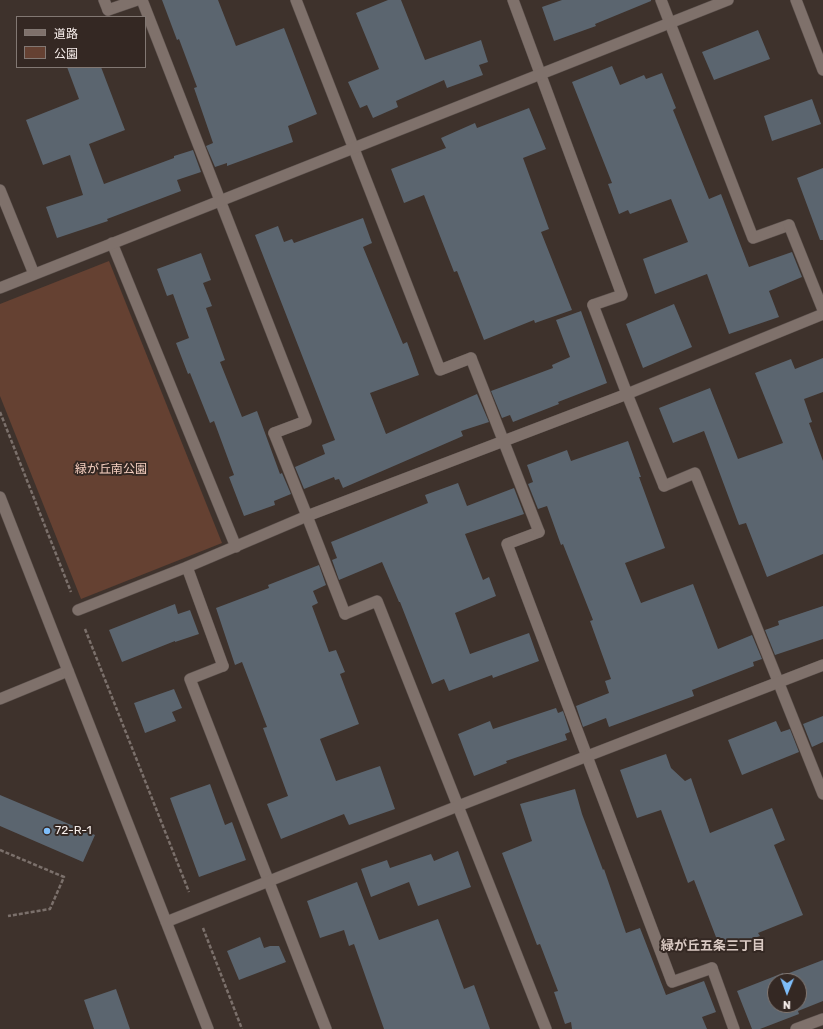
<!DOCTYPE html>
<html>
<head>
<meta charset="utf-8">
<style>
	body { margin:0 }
	#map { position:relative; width:823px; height:1029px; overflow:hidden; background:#3e322c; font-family:Rubik,"Noto Sans JP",sans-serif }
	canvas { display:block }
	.legend { position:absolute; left:16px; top:16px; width:130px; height:52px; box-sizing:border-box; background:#342823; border:1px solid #827873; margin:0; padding:5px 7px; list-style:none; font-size:12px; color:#f8efec }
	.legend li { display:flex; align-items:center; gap:8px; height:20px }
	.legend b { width:20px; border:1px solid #827873 }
	.north { position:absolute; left:767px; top:973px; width:40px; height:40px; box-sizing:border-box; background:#342823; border:1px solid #827873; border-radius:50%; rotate:181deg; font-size:11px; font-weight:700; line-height:16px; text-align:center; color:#f8efec }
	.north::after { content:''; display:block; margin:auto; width:14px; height:18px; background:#7ebdf9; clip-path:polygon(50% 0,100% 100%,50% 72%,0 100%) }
</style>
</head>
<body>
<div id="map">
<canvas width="823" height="1029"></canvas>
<ul class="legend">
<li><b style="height:5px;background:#7f716b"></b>道路</li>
<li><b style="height:11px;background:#654132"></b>公園</li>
</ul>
<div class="north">N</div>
</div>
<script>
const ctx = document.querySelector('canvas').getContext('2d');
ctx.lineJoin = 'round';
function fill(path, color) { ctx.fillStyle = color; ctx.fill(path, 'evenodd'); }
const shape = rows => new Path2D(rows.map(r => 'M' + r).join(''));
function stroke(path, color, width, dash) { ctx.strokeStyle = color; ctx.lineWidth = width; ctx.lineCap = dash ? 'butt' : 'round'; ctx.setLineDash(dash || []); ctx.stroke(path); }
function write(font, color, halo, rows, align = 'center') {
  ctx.font = font + ' Rubik,"Noto Sans JP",sans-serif'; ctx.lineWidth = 4; ctx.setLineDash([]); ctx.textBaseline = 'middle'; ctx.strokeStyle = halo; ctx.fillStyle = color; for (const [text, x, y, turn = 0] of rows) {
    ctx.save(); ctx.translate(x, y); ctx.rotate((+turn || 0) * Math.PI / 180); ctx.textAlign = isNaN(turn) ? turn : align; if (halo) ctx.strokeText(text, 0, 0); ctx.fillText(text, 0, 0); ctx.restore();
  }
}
fill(shape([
	[109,261,222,543,81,599,0,396,0,304]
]), '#654132');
fill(shape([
	[162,0,218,0,236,46,284,28,317,114,288,126,293,142,227,166,227,163,215,167,206,146,213,143,194,88,197,87,179,39,177,40],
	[388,0,401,0,425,60,481,40,488,62,479,65,483,75,447,88,444,80,396,101,398,107,373,118,367,105,360,108,348,82,379,69,356,13],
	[562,0,651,0,651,1,595,24,596,26,554,41,542,7],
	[758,30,770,59,714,80,702,52],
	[612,66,620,85,644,75,646,79,662,73,676,108,673,110,709,199,721,194,749,267,792,252,802,277,769,291,779,317,729,334,707,274,655,294,643,259,688,242,671,199,630,214,628,210,619,214,608,184,612,183,572,82],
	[67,67,101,67,125,130,89,144,104,184,174,158,174,156,193,150,201,172,177,180,181,191,107,219,108,221,57,238,46,207,83,195,70,155,43,165,26,120,79,99],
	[812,99,821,124,772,141,764,116],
	[529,108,546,149,523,158,549,229,541,232,572,310,535,323,534,320,484,340,457,271,454,272,424,195,404,203,391,169,446,148,441,138,475,123,477,128],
	[823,168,823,240,820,240,797,178],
	[363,218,372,243,363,247,403,344,407,342,419,375,370,393,386,434,477,394,489,422,461,431,463,436,343,488,339,479,335,480,334,477,304,489,295,467,325,454,322,445,335,440,255,235,278,226,284,242,292,239,294,243],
	[201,253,211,280,203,283,212,306,206,308,225,360,220,362,242,417,257,411,280,474,282,473,291,494,274,501,275,505,244,516,229,477,234,475,214,421,210,423,190,373,188,374,176,343,189,338,173,294,167,296,157,269],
	[674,304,692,347,643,368,626,324],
	[581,311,607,383,558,402,559,404,513,422,510,415,502,418,491,391,553,368,552,365,570,357,556,320],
	[823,358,823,392,804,399,812,422,809,423,823,461,823,554,767,577,746,523,739,525,704,431,673,443,659,408,710,388,738,459,783,443,755,373,791,359,795,369],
	[628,441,641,477,639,477,665,548,625,563,641,603,693,584,718,649,752,635,762,659,753,662,754,666,692,690,694,696,609,727,606,718,583,727,576,706,609,693,605,681,611,679,590,621,593,620,563,544,561,545,547,506,538,509,528,484,533,482,527,465,567,450,571,461],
	[458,483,467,506,514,488,524,514,465,534,483,580,489,577,496,596,455,613,470,654,529,633,539,661,493,678,492,675,449,691,444,679,432,684,400,602,399,602,382,562,339,580,332,560,337,558,331,542,428,503,425,495],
	[319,565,326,585,313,591,318,603,312,606,329,652,336,650,345,672,340,674,359,724,320,739,336,781,380,766,395,809,349,825,344,814,281,839,267,804,288,796,263,728,267,727,242,662,235,665,216,608,269,588,268,585],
	[175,604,178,614,190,610,199,634,175,642,175,641,122,662,109,630],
	[823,606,823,639,775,655,765,630,779,625,778,621],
	[174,689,182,708,172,712,176,721,145,733,134,703],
	[556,708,558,713,563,711,570,732,565,734,567,740,506,761,507,763,474,776,458,734,490,721,493,729],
	[823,716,823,742,812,747,803,724],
	[776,721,781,732,790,729,799,752,742,775,728,740],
	[666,754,671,768,685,781,691,778,710,833,772,808,785,840,774,845,803,915,758,933,760,936,721,950,694,880,688,883,661,810,637,818,620,770],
	[210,784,225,825,232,822,246,860,199,877,170,798],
	[575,789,582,814,603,870,604,869,626,933,640,928,666,995,704,981,716,1012,702,1017,707,1029,572,1029,571,1022,565,1024,554,992,558,991,540,944,537,945,502,853,532,841,520,804],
	[0,795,95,835,83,862,0,826],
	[458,851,471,887,418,906,409,882,371,897,361,869,387,860,390,868,431,854,434,861],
	[357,882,379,940,438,919,464,989,474,985,490,1029,384,1029,354,944,349,946,344,930,320,938,307,901],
	[260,937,264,948,270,946,279,946,286,962,239,980,227,951],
	[823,960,823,1001,798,1011,799,1014,760,1029,752,1029,737,991,783,973,784,975],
	[775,981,799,981,799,1005,775,1005],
	[116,989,130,1029,94,1029,84,1000]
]), '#5b656f');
const service = shape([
	[142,0,306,421,274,433],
	[296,0,440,370,471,358],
	[513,0,622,295,593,305],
	[661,0,753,238,789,225],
	[108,10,137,0],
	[0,190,34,274],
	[664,486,695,473,823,794],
	[539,532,507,544,672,982,712,968],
	[345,614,377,601,546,1029],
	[223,666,190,679,326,1029]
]);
const pedestrian = shape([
	[104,0,108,10],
	[789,225,823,310],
	[112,243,236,547],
	[593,305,627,394,664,486],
	[471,358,539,532],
	[274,433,307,516,345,614],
	[187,567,223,666],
	[78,610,187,567,307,516,627,394,823,314],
	[0,699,68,671],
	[712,968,734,1029],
	[796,1029,823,1019]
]);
const minor = shape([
	[796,0,823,70],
	[0,288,728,0],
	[0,497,208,1029],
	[166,922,458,806,823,665]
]);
stroke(service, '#5c514d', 12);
stroke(pedestrian, '#5c514d', 12);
stroke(minor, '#5c514d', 12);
stroke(shape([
	[0,412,71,592],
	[85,629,189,892],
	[0,850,64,877,50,909,8,916],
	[203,928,242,1029]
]), '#7b706b', 2.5, [4, 2]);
stroke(service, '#7f716b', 11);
stroke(pedestrian, '#7f716b', 11);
stroke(minor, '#7f716b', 11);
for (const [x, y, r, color] of [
	[47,831,4,"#7ebdf9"]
]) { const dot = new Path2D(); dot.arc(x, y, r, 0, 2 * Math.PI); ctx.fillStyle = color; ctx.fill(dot); stroke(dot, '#342823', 1.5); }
write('12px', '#f6d0c1', '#342823', [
	["緑が丘南公園",111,470]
]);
write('12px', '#f8efec', '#342823', [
	["72-R-1",55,831]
], 'left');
write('bold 13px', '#dacac3', '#342823', [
	["緑が丘五条三丁目",713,946]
]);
</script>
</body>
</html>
